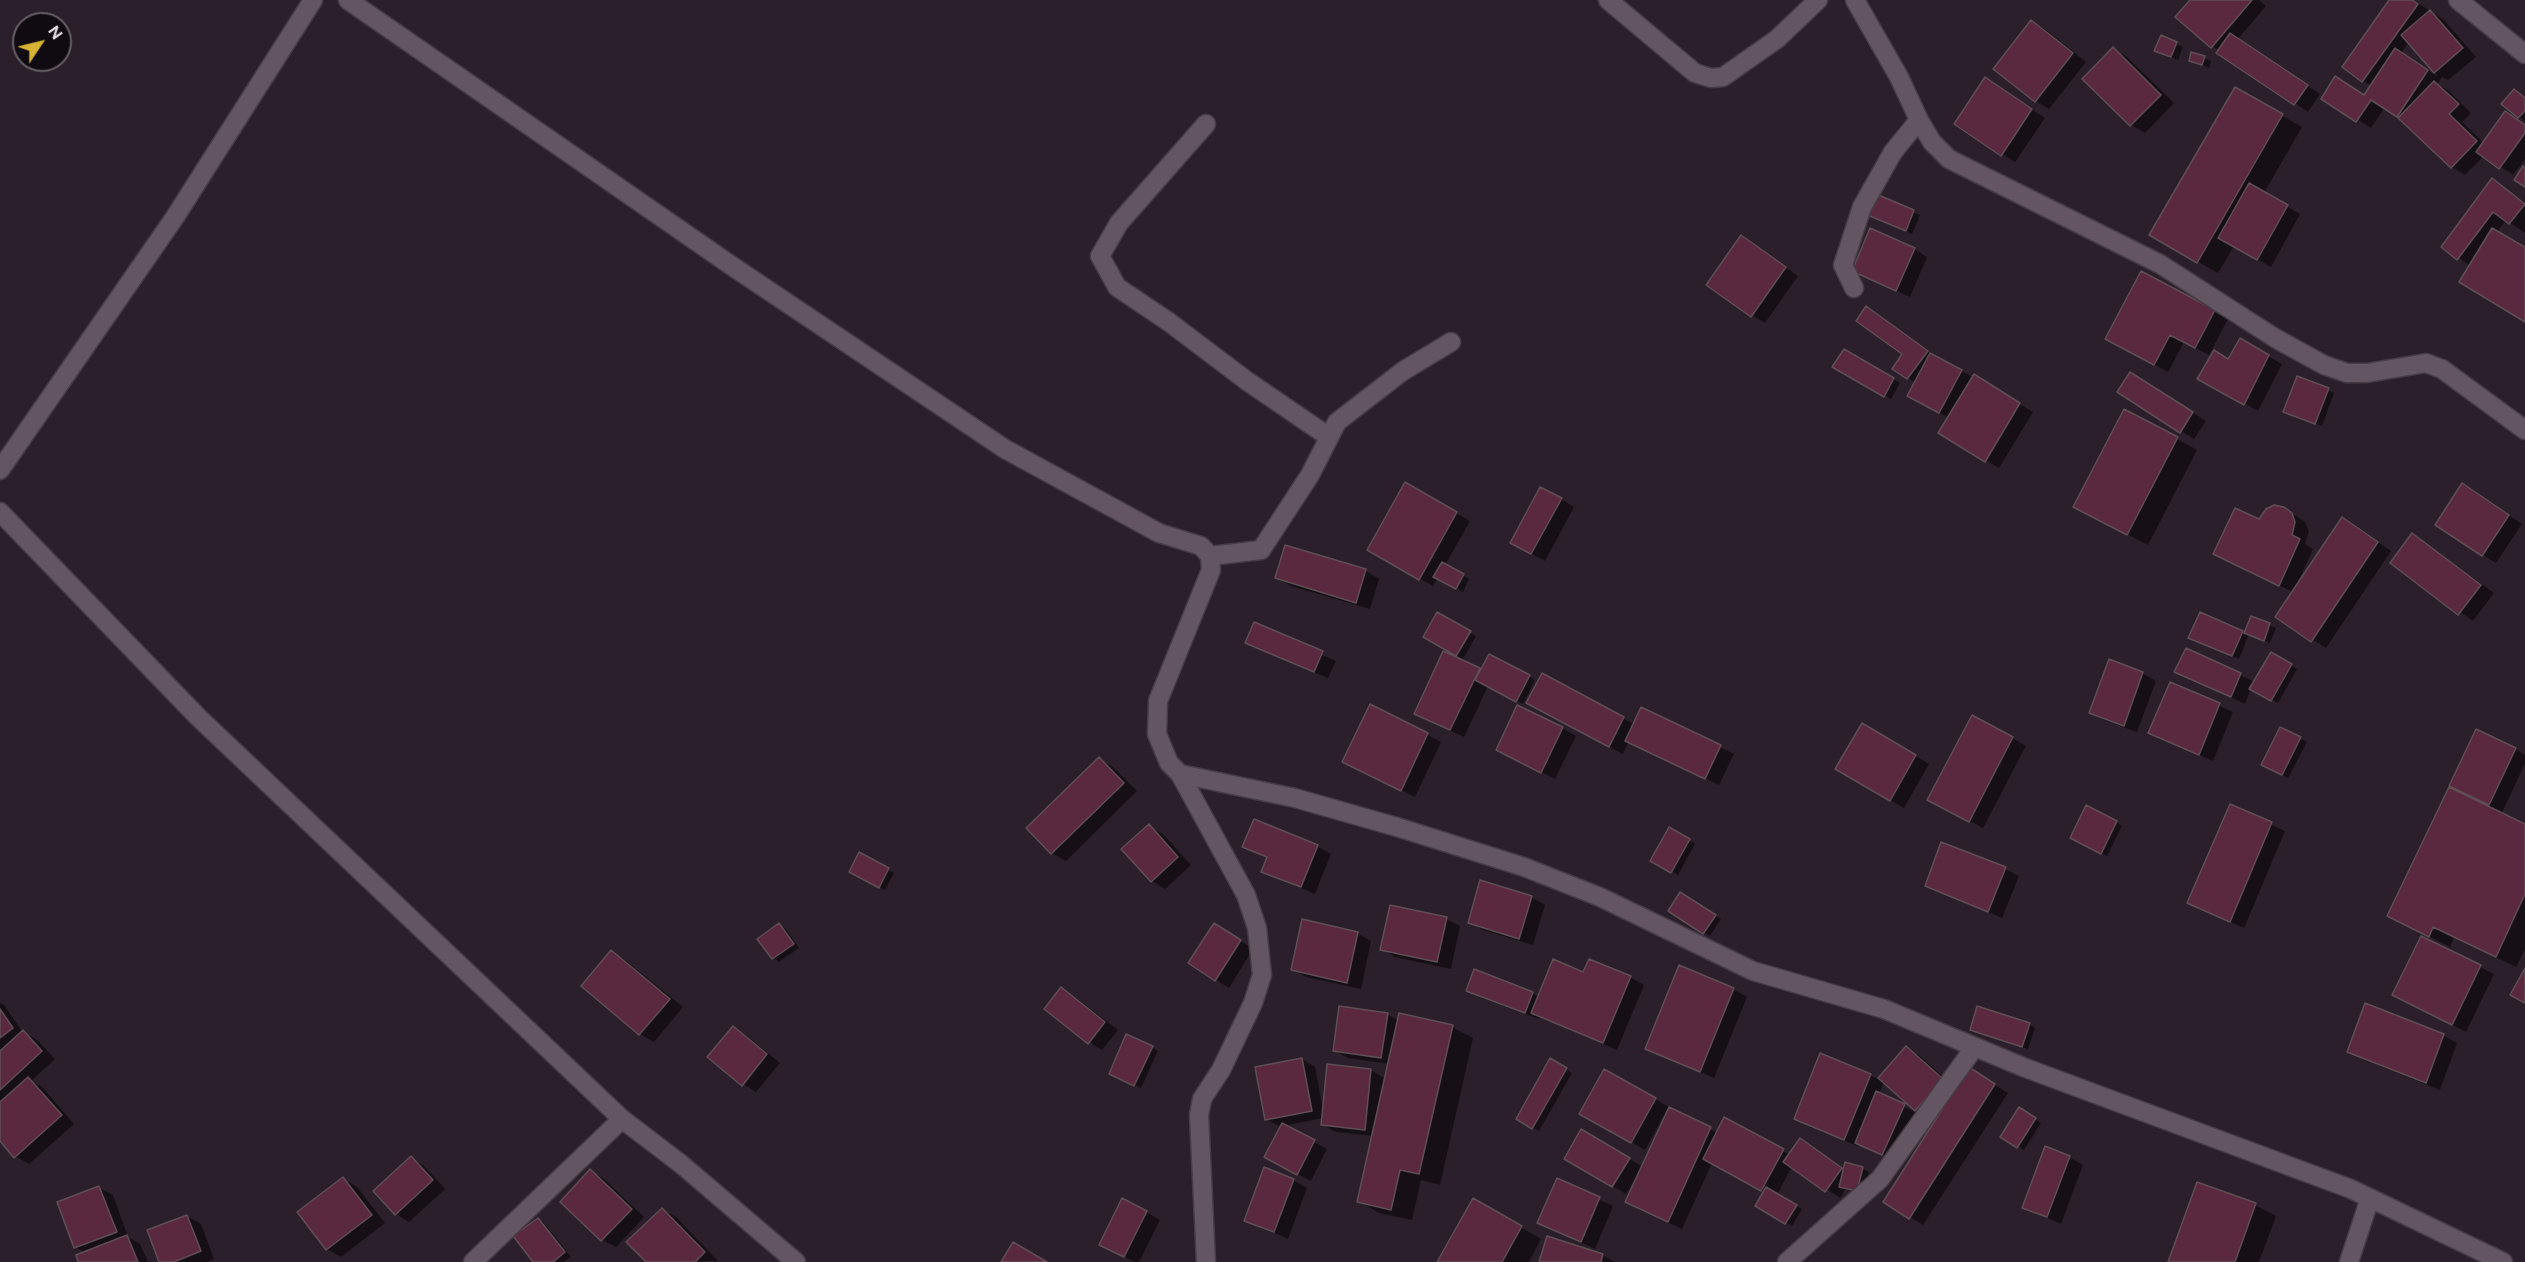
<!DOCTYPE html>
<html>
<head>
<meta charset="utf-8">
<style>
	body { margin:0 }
	#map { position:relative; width:2525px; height:1262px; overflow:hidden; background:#2a1f2a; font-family:Figtree,sans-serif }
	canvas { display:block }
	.north { position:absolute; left:12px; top:12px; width:60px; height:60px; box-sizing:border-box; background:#100b10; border:2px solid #655f65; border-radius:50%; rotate:55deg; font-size:16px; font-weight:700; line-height:24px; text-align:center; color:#e5dee5 }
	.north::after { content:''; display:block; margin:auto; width:21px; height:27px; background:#d7b434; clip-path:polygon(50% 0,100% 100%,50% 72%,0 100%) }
</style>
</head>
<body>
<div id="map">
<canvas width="2525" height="1262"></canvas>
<div class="north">N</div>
</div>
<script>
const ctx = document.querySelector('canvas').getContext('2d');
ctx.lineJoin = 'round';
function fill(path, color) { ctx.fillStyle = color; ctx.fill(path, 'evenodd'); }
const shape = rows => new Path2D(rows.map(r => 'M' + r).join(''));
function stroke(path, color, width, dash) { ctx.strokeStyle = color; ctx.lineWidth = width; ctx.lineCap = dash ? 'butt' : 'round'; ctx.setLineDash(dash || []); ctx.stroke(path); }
fill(shape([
	[2192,0,2259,0,2266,6,2238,39,2320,94,2308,112,2212,46],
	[2391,0,2413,0,2444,20,2476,57,2448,80,2442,77,2437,84,2448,90,2471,113,2462,122,2484,143,2506,113,2525,125,2525,159,2513,175,2484,156,2465,175,2452,167,2401,118,2385,107,2371,128,2323,98,2365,97,2372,86,2363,81],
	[2409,42,2437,75,2437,76,2401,53],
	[2032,22,2045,29,2086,62,2049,109,2036,101],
	[2162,37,2183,47,2178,60,2163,54],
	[2113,49,2127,57,2174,103,2145,133,2131,125,2084,79],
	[2204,58,2211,61,2209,68,2191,60],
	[1985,79,2045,118,2015,162,2002,154],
	[2235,89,2302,127,2264,193,2300,214,2271,267,2234,246,2218,273,2151,235],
	[2515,91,2525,98,2525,121,2503,104],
	[2492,180,2525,202,2525,233,2506,220,2497,232,2525,249,2525,320,2471,266,2443,247],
	[1874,195,1920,215,1912,234,1873,217],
	[1742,237,1798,276,1765,323,1752,315],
	[1914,249,1927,257,1910,297,1853,271],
	[2141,273,2228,319,2209,355,2184,342,2168,372,2121,346],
	[1867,308,1941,361,1987,384,2033,412,1999,468,1940,433,1949,418,1922,403,1916,383,1894,369,1904,354],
	[2240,341,2282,364,2258,411,2199,378,2229,361],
	[1844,351,1900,383,1891,399,1835,367],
	[2144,382,2206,421,2194,439,2181,431],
	[2328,390,2334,393,2322,426,2289,413],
	[2177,439,2197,450,2148,545,2096,518],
	[1405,484,1470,521,1445,565,1469,579,1463,592,1438,578,1433,586,1369,550],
	[2476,493,2522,524,2496,563,2483,555],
	[1561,499,1574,507,1545,561,1525,550],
	[2284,508,2305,522,2309,531,2305,544,2313,549,2297,584,2298,585,2356,527,2391,551,2326,648,2277,617,2293,592,2228,561,2260,521],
	[2413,535,2494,593,2473,621,2392,563],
	[1286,547,1366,571,1379,579,1370,609,1291,586,1277,578],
	[1438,614,1476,636,1463,659,1425,636],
	[2252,618,2276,628,2270,643,2249,634,2239,659,2197,641,2242,632,2245,634],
	[1254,624,1336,661,1328,678,1247,643],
	[2187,650,2255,682,2271,654,2297,669,2278,703,2251,688,2245,704,2176,672],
	[1444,653,1482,671,1490,656,1535,680,1523,704,1488,686,1464,737,1430,721],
	[2142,673,2156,681,2137,732,2104,720,2091,713],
	[1542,676,1634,724,1642,709,1734,754,1719,785,1629,741,1623,754,1541,711],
	[2171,684,2233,712,2213,761,2150,733],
	[1371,706,1441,742,1415,797,1358,769],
	[1863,725,1929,764,1904,808,1837,768],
	[1562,728,1576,736,1555,779,1511,757],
	[2281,729,2307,742,2288,778,2269,768],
	[2012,738,2026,746,1983,828,1943,807],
	[2515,749,2525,755,2525,764,2501,814,2525,825,2525,949,2516,967,2454,937,2450,947,2389,916,2465,794],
	[1100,759,1113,767,1137,791,1066,861,1052,853],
	[2230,806,2285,831,2244,928,2189,903],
	[2116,822,2122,826,2107,856,2078,841],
	[1149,826,1163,834,1191,865,1165,889,1152,881],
	[1669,829,1695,844,1678,875,1652,860],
	[1317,846,1331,854,1315,894,1263,871,1268,858,1244,847],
	[860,854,894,873,885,890,851,871],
	[2005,869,2019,876,2002,918,1926,885],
	[1680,894,1721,919,1710,936,1670,910],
	[1531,897,1545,905,1533,945,1483,930,1470,922],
	[1446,919,1460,926,1451,969,1395,957,1382,949],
	[779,925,786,929,799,948,779,962,773,958],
	[1228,933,1253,949,1229,988,1190,963],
	[1357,933,1371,941,1361,989,1306,977,1292,969],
	[2422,938,2494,974,2466,1032,2408,1002],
	[611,952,625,960,683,1007,654,1042,640,1034,583,986],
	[1584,974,1630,977,1644,985,1617,1050,1540,1017,1539,1019,1482,998,1468,990,1532,993,1539,997],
	[1062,989,1075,997,1118,1030,1102,1050,1089,1042],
	[1733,989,1747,997,1714,1078,1647,1049],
	[0,1003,4,1005,22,1031,36,1039,55,1059,31,1081,42,1087,74,1124,29,1164,15,1156,0,1139],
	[2366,1005,2444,1036,2457,1043,2440,1090,2362,1059,2348,1051],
	[1387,1014,1399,1021,1452,1027,1473,1038,1440,1185,1421,1180,1412,1220,1379,1213,1359,1201,1374,1136,1336,1132,1323,1125,1323,1118,1284,1126,1327,1149,1311,1181,1280,1165,1281,1127,1266,1119,1302,1059,1315,1067,1323,1109,1371,1070,1386,1079,1389,1064,1348,1058,1334,1050],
	[2029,1024,2035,1028,2028,1049,1971,1029],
	[734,1028,747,1036,780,1063,756,1092,743,1084],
	[1152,1047,1158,1051,1141,1088,1117,1077],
	[1906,1048,1920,1056,1957,1089,1983,1077,2008,1093,1923,1225,1910,1217,1957,1089,1918,1111,1884,1082,1879,1094,1917,1113,1896,1161,1859,1143,1858,1146,1809,1126,1796,1118,1870,1075,1878,1079],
	[1551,1060,1572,1073,1539,1131,1518,1119],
	[1605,1071,1669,1107,1668,1109,1718,1133,1725,1119,1790,1155,1801,1140,1845,1170,1862,1168,1869,1172,1863,1194,1846,1189,1840,1198,1792,1166,1777,1195,1802,1209,1792,1226,1757,1206,1765,1192,1712,1163,1682,1229,1641,1210,1627,1202,1638,1178,1636,1177,1626,1194,1566,1158,1582,1131,1643,1167,1666,1116,1664,1115,1645,1150,1581,1114],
	[2019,1109,2041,1123,2024,1150,2002,1137],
	[2069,1157,2083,1165,2061,1224,2024,1207],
	[411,1158,424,1166,445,1189,409,1222,396,1214],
	[591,1171,604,1179,644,1217,616,1247,602,1240],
	[344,1179,357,1187,385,1223,341,1257,327,1249,299,1213],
	[1293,1180,1307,1188,1288,1239,1246,1220],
	[1558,1180,1613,1206,1595,1249,1539,1223],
	[99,1188,113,1195,128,1237,140,1244,148,1262,80,1262,86,1253,75,1247],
	[1473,1200,1541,1239,1529,1262,1439,1262],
	[2255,1205,2276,1216,2259,1262,2169,1262],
	[662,1209,676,1217,718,1261,648,1262],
	[1146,1212,1160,1220,1139,1262,1135,1262,1115,1252],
	[187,1216,201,1224,214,1259,207,1262,161,1262],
	[538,1219,544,1223,571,1257,563,1262,535,1262],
	[1548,1238,1603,1255,1615,1262,1540,1262]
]), '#0007');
const building = shape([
	[2190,0,2252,0,2211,48,2175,17,2190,0],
	[2389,0,2412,0,2418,4,2362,82,2342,67,2389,0],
	[2430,10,2463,48,2434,73,2401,35,2430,10],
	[2031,20,2073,53,2035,102,1993,69,2031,20],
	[2230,33,2308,85,2294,105,2216,53,2230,33],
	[2161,35,2177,42,2171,57,2154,51,2161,35],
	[2113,47,2161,95,2130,126,2082,79,2113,47],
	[2395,48,2428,70,2397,117,2371,100,2356,122,2321,99,2335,76,2364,95,2395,48],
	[2191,52,2205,56,2202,65,2189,61,2191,52],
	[1985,77,2032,109,2001,156,1954,124,1985,77],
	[2434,81,2459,104,2449,114,2477,141,2451,168,2398,118,2434,81],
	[2235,87,2283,114,2197,263,2149,235,2235,87],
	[2514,89,2525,98,2525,111,2518,118,2501,104,2514,89],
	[2505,111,2525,125,2525,133,2499,169,2476,152,2505,111],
	[2523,166,2525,168,2525,187,2514,180,2523,166],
	[2492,178,2525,204,2509,224,2493,212,2457,260,2441,247,2492,178],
	[2249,183,2288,205,2257,260,2218,238,2249,183],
	[1874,193,1914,210,1906,231,1865,214,1874,193],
	[1870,228,1915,248,1896,291,1852,271,1870,228],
	[2492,228,2525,247,2525,322,2459,282,2492,228],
	[1741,235,1786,267,1751,317,1706,285,1741,235],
	[2141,271,2215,310,2195,348,2170,335,2154,365,2105,339,2141,271],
	[1866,306,1928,351,1907,379,1892,369,1902,354,1856,321,1866,306],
	[2240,338,2269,355,2244,405,2197,379,2214,350,2228,359,2240,338],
	[1844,349,1894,378,1884,397,1832,367,1844,349],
	[1930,353,1962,370,1939,413,1907,396,1930,353],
	[2130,372,2193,412,2180,433,2117,392,2130,372],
	[1974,374,2020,403,1985,462,1938,433,1974,374],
	[2297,376,2329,388,2315,424,2283,412,2297,376],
	[2124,409,2178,437,2127,535,2073,507,2124,409],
	[1405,482,1457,512,1419,580,1367,550,1405,482],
	[2462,483,2509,515,2482,556,2435,525,2462,483],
	[1540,487,1562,498,1531,554,1510,543,1540,487],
	[2274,505,2284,507,2292,513,2295,522,2292,535,2300,539,2279,586,2213,554,2235,508,2259,519,2266,509,2274,505],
	[2342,517,2378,542,2311,642,2275,617,2342,517],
	[2412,533,2481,585,2458,615,2390,563,2412,533],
	[1285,545,1366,569,1356,603,1275,578,1285,545],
	[1442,562,1464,574,1456,589,1433,577,1442,562],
	[1437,612,1471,631,1456,656,1423,637,1437,612],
	[2200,612,2243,631,2232,656,2188,638,2200,612],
	[2251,616,2270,623,2264,641,2244,633,2251,616],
	[1254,622,1323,651,1314,672,1245,643,1254,622],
	[2186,648,2241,673,2231,697,2174,672,2186,648],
	[1443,651,1480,668,1450,730,1414,714,1443,651],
	[2271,652,2292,664,2271,701,2249,689,2271,652],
	[1489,654,1530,675,1516,702,1475,680,1489,654],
	[2109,659,2143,672,2124,726,2089,713,2109,659],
	[1542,673,1624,717,1609,747,1526,703,1542,673],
	[2170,682,2220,703,2199,755,2148,733,2170,682],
	[1370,704,1428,733,1401,791,1342,762,1370,704],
	[1517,705,1563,727,1541,773,1496,750,1517,705],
	[1641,707,1721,745,1705,779,1625,741,1641,707],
	[1972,715,2013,737,1969,822,1927,800,1972,715],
	[1862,723,1916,755,1890,801,1835,769,1862,723],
	[2280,727,2301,737,2282,775,2261,765,2280,727],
	[2476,729,2516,748,2489,805,2449,786,2476,729],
	[1099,757,1124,783,1051,854,1026,828,1099,757],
	[2449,787,2525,824,2525,894,2496,957,2433,927,2429,937,2387,916,2449,787],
	[2230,804,2272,822,2230,922,2187,903,2230,804],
	[2086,805,2117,821,2101,854,2070,838,2086,805],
	[1254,819,1318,845,1301,887,1261,872,1267,857,1242,847,1254,819],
	[1149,824,1178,857,1151,882,1121,849,1149,824],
	[1669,827,1690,839,1671,873,1650,861,1669,827],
	[1941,842,2006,867,1988,912,1925,886,1941,842],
	[859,852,889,868,879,888,849,872,859,852],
	[1480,880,1532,896,1519,939,1468,923,1480,880],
	[1680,892,1716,915,1703,934,1668,911,1680,892],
	[1390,905,1447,917,1437,962,1380,950,1390,905],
	[1302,919,1358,932,1347,983,1291,970,1302,919],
	[779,923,794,944,772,959,757,939,779,923],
	[1214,923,1241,940,1215,981,1188,963,1214,923],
	[2421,936,2481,965,2452,1025,2392,995,2421,936],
	[611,950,670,999,639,1035,581,986,611,950],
	[1553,959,1583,972,1589,959,1631,976,1603,1043,1531,1013,1553,959],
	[1679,965,1734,988,1700,1072,1645,1049,1679,965],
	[2525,968,2525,1003,2510,995,2525,968],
	[1474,969,1533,992,1525,1013,1466,991,1474,969],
	[1061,987,1105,1022,1088,1044,1044,1009,1061,987],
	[2365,1003,2444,1034,2426,1083,2347,1052,2365,1003],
	[1339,1006,1388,1013,1381,1058,1333,1051,1339,1006],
	[1977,1006,2030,1023,2022,1047,1970,1030,1977,1006],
	[0,1009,13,1028,0,1038,0,1009],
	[1399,1013,1453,1025,1419,1174,1400,1170,1391,1210,1357,1202,1399,1013],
	[733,1026,767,1054,742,1086,707,1057,733,1026],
	[23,1030,42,1051,0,1090,0,1051,23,1030],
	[1126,1034,1153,1046,1134,1086,1109,1074,1126,1034],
	[1906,1046,1943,1079,1915,1111,1878,1078,1906,1046],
	[1820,1053,1871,1074,1844,1140,1794,1119,1820,1053],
	[1302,1058,1312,1111,1265,1120,1255,1067,1302,1058],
	[1550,1058,1567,1068,1532,1129,1516,1119,1550,1058],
	[1327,1064,1371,1069,1365,1130,1321,1125,1327,1064],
	[1969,1067,1995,1084,1909,1219,1883,1202,1969,1067],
	[1604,1069,1656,1098,1631,1143,1579,1114,1604,1069],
	[28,1077,62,1115,14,1158,0,1141,0,1102,28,1077],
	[1876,1091,1905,1104,1882,1155,1855,1143,1876,1091],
	[1669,1107,1711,1127,1668,1222,1625,1202,1669,1107],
	[2019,1107,2036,1118,2017,1148,2000,1137,2019,1107],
	[1724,1117,1784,1149,1761,1191,1703,1159,1724,1117],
	[1282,1123,1315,1140,1297,1175,1264,1157,1282,1123],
	[1581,1129,1630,1158,1612,1187,1564,1159,1581,1129],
	[1800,1138,1842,1168,1825,1192,1783,1162,1800,1138],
	[2045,1146,2070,1156,2047,1217,2022,1208,2045,1146],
	[411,1156,433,1180,395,1215,373,1191,411,1156],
	[1845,1162,1863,1167,1857,1191,1839,1187,1845,1162],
	[1264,1167,1294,1179,1274,1232,1244,1221,1264,1167],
	[590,1169,632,1209,601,1241,560,1202,590,1169],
	[343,1177,372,1215,326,1250,297,1212,343,1177],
	[1557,1178,1600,1197,1581,1242,1537,1223,1557,1178],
	[2197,1182,2256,1203,2235,1262,2168,1262,2197,1182],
	[99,1186,117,1232,74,1248,57,1202,99,1186],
	[1766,1187,1797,1205,1785,1224,1755,1206,1766,1187],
	[1122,1198,1147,1211,1124,1257,1099,1245,1122,1198],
	[1473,1198,1522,1226,1502,1262,1437,1262,1473,1198],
	[662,1208,705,1252,695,1262,646,1262,626,1242,662,1208],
	[187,1215,201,1251,174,1262,159,1262,147,1230,187,1215],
	[538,1218,565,1252,553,1262,533,1262,513,1236,538,1218],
	[127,1235,138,1262,78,1262,76,1255,127,1235],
	[1547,1236,1603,1254,1601,1262,1539,1262,1547,1236],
	[1013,1242,1047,1262,1001,1262,1013,1242]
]);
fill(building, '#5a283f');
stroke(building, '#604e55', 1.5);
const minor = shape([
	[348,0,732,266,1005,449,1159,533,1201,546,1210,556,1211,570,1158,701,1157,734,1169,763,1180,774,1295,798,1397,827,1524,867,1600,897,1753,971,1884,1009,2023,1067,2351,1189,2503,1262],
	[1608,0,1695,73,1711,78,1723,77,1777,39,1818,0],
	[1855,0,1899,77,1919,120,1932,142,1949,159,2160,264,2275,338,2324,365,2347,373,2367,373,2426,363,2442,369,2525,430],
	[2458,0,2525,54],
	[1206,124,1119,223,1100,256,1117,287,1169,322,1247,381,1329,437],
	[1854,288,1843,265,1862,207,1893,152,1919,120],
	[0,470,175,217,313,0],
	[0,512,198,717,622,1119,681,1164,796,1262],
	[1210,556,1261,550,1310,475,1337,422,1403,371,1451,342],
	[1180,774,1246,895,1257,928,1262,975,1253,1003,1221,1070,1202,1099,1199,1115,1206,1262],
	[473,1262,622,1119],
	[1787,1262,1880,1179,1974,1048],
	[2349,1262,2370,1198]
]);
stroke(minor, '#453c45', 21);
stroke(minor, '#635662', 18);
</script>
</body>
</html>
